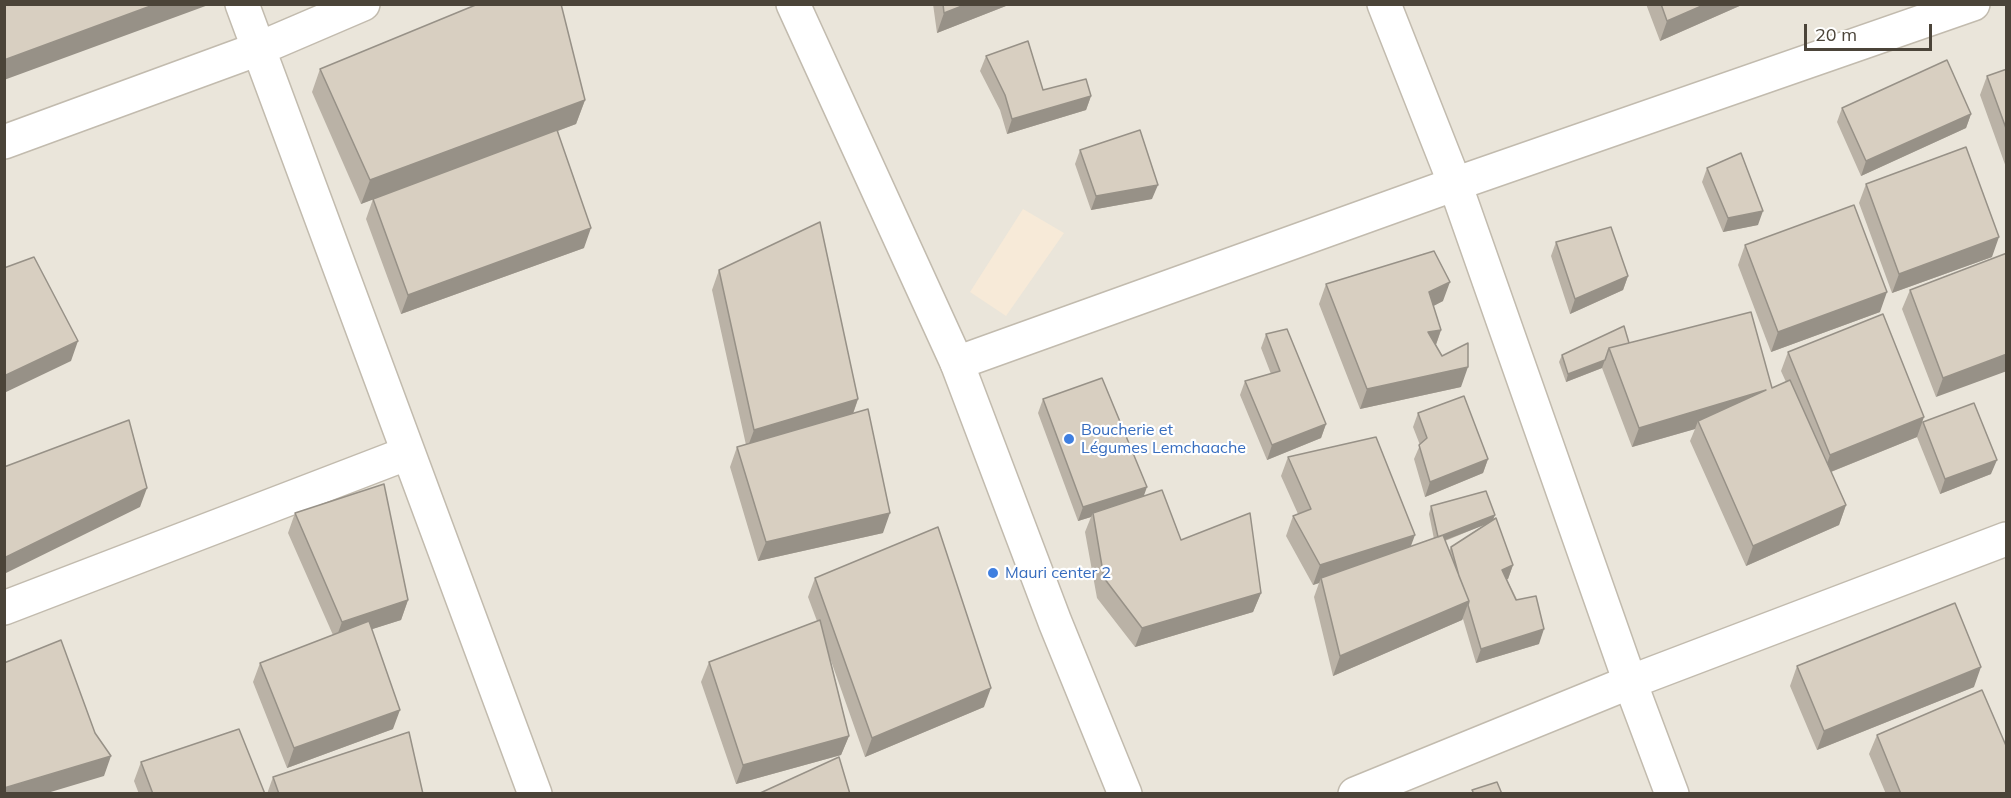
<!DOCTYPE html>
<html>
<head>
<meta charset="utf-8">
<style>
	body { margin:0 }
	#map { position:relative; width:2011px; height:798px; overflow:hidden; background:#f6f3ec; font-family:Mulish,sans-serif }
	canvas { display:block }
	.frame { position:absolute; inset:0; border:6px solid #4b4439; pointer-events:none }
	.scale { position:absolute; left:1804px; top:24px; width:128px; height:27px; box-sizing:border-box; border:3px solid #4b4439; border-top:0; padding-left:8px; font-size:18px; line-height:21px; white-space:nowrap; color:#4b4439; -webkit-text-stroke:4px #fff; paint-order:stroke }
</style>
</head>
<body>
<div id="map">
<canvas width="2011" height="798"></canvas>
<div class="frame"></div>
<div class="scale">20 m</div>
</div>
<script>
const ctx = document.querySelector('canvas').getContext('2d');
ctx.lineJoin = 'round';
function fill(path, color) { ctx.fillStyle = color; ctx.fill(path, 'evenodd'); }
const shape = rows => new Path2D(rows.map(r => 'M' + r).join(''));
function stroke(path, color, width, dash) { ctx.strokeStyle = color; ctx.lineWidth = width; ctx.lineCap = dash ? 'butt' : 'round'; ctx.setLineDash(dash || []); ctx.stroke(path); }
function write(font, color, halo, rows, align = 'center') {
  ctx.font = font + ' Mulish,sans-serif'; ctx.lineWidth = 4.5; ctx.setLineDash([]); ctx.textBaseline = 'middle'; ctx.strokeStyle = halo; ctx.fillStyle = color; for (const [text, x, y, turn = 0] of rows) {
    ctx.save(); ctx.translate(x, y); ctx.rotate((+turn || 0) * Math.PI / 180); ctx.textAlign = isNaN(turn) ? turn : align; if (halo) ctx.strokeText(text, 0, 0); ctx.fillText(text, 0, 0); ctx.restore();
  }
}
fill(shape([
	[5,5,2006,5,2006,793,5,794]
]), '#eae5da');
fill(shape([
	[1023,209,1064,233,1006,316,970,292]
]), '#f7ead8');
const minor = shape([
	[242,4,535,794],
	[1384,4,1455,184,1630,682,1672,794],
	[4,142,258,49,363,4],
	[957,363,1455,184,1973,4],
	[4,608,408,453],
	[1355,794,1630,682,2006,539]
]);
const tertiary = shape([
	[793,4,957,363,1055,622,1125,794]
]);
stroke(minor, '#c2bbae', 36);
stroke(tertiary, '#c2bbae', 36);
stroke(minor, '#fff', 33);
stroke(tertiary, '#fff', 33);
fill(shape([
	[933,4,1011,4,937,33],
	[1646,4,1744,4,1660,41],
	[986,56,1043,90,1091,96,1086,110,1007,134,1000,110,980,71],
	[320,69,585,100,576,124,558,131,584,248,401,314,366,219,373,199,361,204,312,92],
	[2007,69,2007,170,1980,95,1987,76],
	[1842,108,1971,114,1966,128,1861,176,1837,122],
	[1080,150,1152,199,1091,210,1075,164],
	[1707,168,1758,225,1723,232,1702,182],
	[1866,184,1992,257,1892,293,1859,203],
	[1556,242,1628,276,1623,290,1570,314,1551,256],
	[1745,245,1880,312,1771,352,1738,265],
	[2007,253,1936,397,1902,309,1910,290],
	[719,270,858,399,853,414,883,533,758,561,730,467,737,447,746,445,712,290],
	[1326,284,1443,301,1433,306,1441,330,1436,345,1461,387,1360,409,1319,304],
	[1266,334,1326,424,1321,438,1267,460,1240,395,1245,381,1271,374,1261,348],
	[1629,343,1772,388,1786,382,1781,371,1788,352,1923,422,1991,474,1940,494,1917,437,1831,472,1846,505,1839,525,1746,566,1690,441,1695,429,1632,447,1602,368,1566,382,1559,362,1562,355],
	[1043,399,1144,495,1181,540,1261,593,1253,612,1135,647,1097,598,1085,532,1091,517,1078,521,1038,413],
	[1418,413,1488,459,1483,473,1425,497,1414,459,1420,445,1413,427],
	[1288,457,1411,547,1434,539,1429,514,1431,506,1495,515,1493,520,1513,565,1508,579,1507,579,1539,644,1476,663,1463,619,1462,620,1333,676,1314,597,1319,583,1313,585,1286,536,1293,516,1298,514,1281,476],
	[1486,524,1451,547,1449,551,1445,541],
	[295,513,408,600,401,620,372,629,393,729,287,768,253,682,260,663,333,635,288,533],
	[815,578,984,707,865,757,830,658,849,736,841,755,736,784,701,682,709,662,817,621,808,597],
	[1797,666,1974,687,1817,750,1790,686],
	[1877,735,2007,794,1886,794,1869,754],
	[141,762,265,794,139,794,134,781],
	[273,777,423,794,267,794]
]), '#bab2a6');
fill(shape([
	[156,4,211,4,4,80,4,60],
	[967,4,1011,4,937,33,944,13],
	[1706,4,1744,4,1660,41,1667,21],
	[1091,96,1086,110,1007,134,1012,119],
	[585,100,576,124,361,204,370,180],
	[1971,114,1966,128,1861,176,1866,161],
	[1158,185,1152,199,1091,210,1096,196],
	[1763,211,1758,225,1723,232,1728,218],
	[591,228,584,248,401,314,408,295],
	[1999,237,1992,257,1892,293,1899,274],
	[1628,276,1623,290,1570,314,1575,299],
	[1450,282,1443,301,1422,312,1429,292],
	[1887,292,1880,312,1771,352,1778,332],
	[1441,330,1434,350,1428,332],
	[78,341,71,361,4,393,4,376],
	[2007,354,2007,371,1936,397,1943,378],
	[1605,360,1602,368,1566,382,1568,374],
	[1468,367,1461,387,1360,409,1367,389],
	[1766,390,1698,421,1695,429,1632,447,1639,428],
	[858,399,851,419,747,449,754,430],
	[1924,417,1917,437,1823,475,1830,455],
	[1326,424,1321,438,1267,460,1272,445],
	[1488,459,1483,473,1425,497,1430,482],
	[1997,460,1991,474,1940,494,1945,479],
	[1147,487,1142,501,1093,513,1091,517,1078,521,1083,507],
	[147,488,140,507,4,574,4,558],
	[1846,505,1839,525,1746,566,1753,546],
	[890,513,883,533,758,561,766,542],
	[1495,515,1492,522,1435,544,1438,537],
	[1415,535,1408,554,1321,578,1319,583,1313,585,1320,565],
	[1513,565,1508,579,1497,584,1502,570],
	[1261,593,1253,612,1135,647,1142,628],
	[408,600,401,620,335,641,342,622],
	[1469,601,1462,620,1333,676,1340,656],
	[1544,629,1539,644,1476,663,1481,649],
	[1981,667,1974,687,1817,750,1824,731],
	[991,688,984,707,865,757,872,738],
	[400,710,393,729,287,768,294,748],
	[849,736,841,755,736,784,743,765],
	[111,756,104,776,44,794,4,794,4,788]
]), '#979187');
const building = shape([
	[4,4,156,4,4,60,4,4],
	[478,4,561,4,585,100,370,180,320,69,478,4],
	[943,4,967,4,944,13,943,4],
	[1661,4,1706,4,1667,21,1661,4],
	[1028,41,1043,90,1086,79,1091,96,1012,119,1005,95,986,56,1028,41],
	[1947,60,1971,114,1866,161,1842,108,1947,60],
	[2007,69,2007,131,1987,76,2007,69],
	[557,130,591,228,408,295,373,199,557,130],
	[1140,130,1158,185,1096,196,1080,150,1140,130],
	[1966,147,1999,237,1899,274,1866,184,1966,147],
	[1741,153,1763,211,1728,218,1707,168,1741,153],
	[1854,205,1887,292,1778,332,1745,245,1854,205],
	[820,222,858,399,754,430,719,270,820,222],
	[1611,227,1628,276,1575,299,1556,242,1611,227],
	[1434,251,1450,282,1429,292,1441,330,1428,332,1442,356,1468,343,1468,367,1367,389,1326,284,1434,251],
	[2007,253,2007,354,1943,378,1910,290,2007,253],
	[34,257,78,341,4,376,4,268,34,257],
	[1751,312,1772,388,1790,380,1846,505,1753,546,1698,421,1766,390,1639,428,1609,348,1751,312],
	[1883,314,1924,417,1830,455,1788,352,1883,314],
	[1624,326,1629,343,1609,348,1605,360,1568,374,1562,355,1624,326],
	[1287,329,1326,424,1272,445,1245,381,1280,371,1266,334,1287,329],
	[1102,378,1147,487,1083,507,1043,399,1102,378],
	[1464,396,1488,459,1430,482,1419,445,1427,438,1418,413,1464,396],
	[1974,403,1997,460,1945,479,1923,422,1974,403],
	[868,409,890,513,766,542,737,447,868,409],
	[129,420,147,488,4,558,4,467,129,420],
	[1376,437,1415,535,1320,565,1293,516,1311,509,1288,457,1376,437],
	[384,484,408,600,342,622,295,513,384,484],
	[1162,490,1181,540,1250,513,1261,593,1142,628,1104,578,1093,513,1162,490],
	[1486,491,1495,515,1438,537,1431,506,1486,491],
	[1496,518,1513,565,1502,570,1516,600,1536,596,1544,629,1481,649,1468,605,1469,601,1459,576,1451,547,1496,518],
	[938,527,991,688,872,738,815,578,938,527],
	[1443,535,1469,601,1340,656,1321,578,1443,535],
	[1955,603,1981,667,1824,731,1797,666,1955,603],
	[820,620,849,736,743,765,709,662,820,620],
	[369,621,400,710,294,748,260,663,369,621],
	[61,640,95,733,111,756,4,788,4,663,61,640],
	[1982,690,2007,748,2007,794,1901,794,1877,735,1982,690],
	[239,729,265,794,153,794,141,762,239,729],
	[409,732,423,794,279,794,273,777,409,732],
	[839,757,850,794,758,794,839,757],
	[1497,782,1502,794,1474,794,1472,790,1497,782]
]);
fill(building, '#d8cfc1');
stroke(building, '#979187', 1.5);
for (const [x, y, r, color] of [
	[1069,439,6,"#3f7fe0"],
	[993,573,6,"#3f7fe0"]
]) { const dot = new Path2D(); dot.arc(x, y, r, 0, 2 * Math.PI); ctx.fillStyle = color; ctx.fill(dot); stroke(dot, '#fff', 2); }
write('16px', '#366cbe', '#fff', [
	["Boucherie et",1081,430],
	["Légumes Lemchaache",1081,448],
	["Mauri center 2",1005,573]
], 'left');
</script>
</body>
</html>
